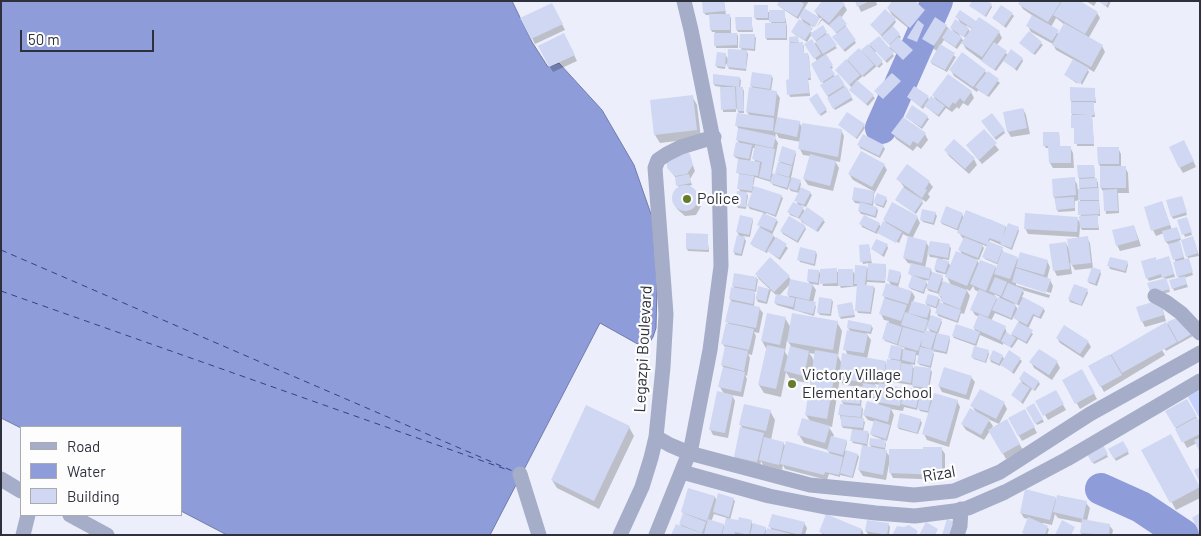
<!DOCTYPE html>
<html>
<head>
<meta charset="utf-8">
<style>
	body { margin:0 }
	#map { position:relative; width:1201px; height:536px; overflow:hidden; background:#eceffb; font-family:Barlow,sans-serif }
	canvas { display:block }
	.frame { position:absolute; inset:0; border:2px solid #2e313c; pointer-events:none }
	.legend { position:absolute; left:20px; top:426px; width:162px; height:90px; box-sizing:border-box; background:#fdfdfd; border:1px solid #aaabb0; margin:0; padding:6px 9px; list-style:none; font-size:15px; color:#2e313c }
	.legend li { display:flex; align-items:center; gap:10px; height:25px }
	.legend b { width:25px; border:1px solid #aaabb0 }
	.scale { position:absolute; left:20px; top:30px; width:134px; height:22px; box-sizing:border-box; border:2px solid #2e313c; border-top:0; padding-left:6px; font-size:15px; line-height:18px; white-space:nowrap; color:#2e313c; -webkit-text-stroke:4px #fdfdfd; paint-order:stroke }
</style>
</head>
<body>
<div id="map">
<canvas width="1201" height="536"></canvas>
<div class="frame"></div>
<ul class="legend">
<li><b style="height:6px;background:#a6adc9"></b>Road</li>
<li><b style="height:14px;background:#8e9cd9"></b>Water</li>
<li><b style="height:14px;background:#d0d7f2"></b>Building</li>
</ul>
<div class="scale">50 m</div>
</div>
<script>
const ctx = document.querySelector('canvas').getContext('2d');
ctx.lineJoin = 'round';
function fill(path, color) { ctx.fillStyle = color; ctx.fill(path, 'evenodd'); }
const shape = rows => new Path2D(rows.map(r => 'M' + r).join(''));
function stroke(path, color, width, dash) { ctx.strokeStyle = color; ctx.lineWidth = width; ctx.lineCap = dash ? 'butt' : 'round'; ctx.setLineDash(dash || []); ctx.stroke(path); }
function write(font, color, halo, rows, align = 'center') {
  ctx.font = font + ' Barlow,sans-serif'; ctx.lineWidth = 4.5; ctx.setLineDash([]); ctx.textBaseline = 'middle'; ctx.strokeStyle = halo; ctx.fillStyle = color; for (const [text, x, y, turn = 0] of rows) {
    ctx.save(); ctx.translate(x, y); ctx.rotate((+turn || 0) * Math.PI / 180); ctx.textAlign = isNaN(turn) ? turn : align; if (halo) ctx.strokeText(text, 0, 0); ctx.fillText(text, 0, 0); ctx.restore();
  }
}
fill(shape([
	[1200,390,1200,419,1188,397]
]), '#c4d0fd');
const water = shape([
	[1,1,512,1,532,42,548,67,559,63,602,110,634,165,652,217,657,285,656,328,653,337,648,345,643,347,600,323,490,535,227,535,181,511,181,427,21,428,1,418,1,1]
]);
fill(water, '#8e9cd9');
stroke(water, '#717caa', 1);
fill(shape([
	[704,1,724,1,726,15,729,15,731,18,731,34,737,34,738,36,738,48,716,48,715,32,712,32,711,30,711,15,706,15,704,13],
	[781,1,809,1,804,9,819,18,813,27,810,24,812,29,810,32,813,33,822,27,835,46,837,48,825,55,833,68,831,69,835,77,838,76,853,100,835,110,822,85,824,84,812,65,817,61,806,44,814,44,817,42,812,34,807,42,794,34,793,32,804,24,800,16,798,19,780,7,779,5],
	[856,1,876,1,877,5,861,12],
	[1021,1,1078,1,1097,13,1100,18,1088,39,1102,46,1105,52,1094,72,1087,68,1089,72,1082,85,1078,78,1075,79,1078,84,1065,75,1074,60,1056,50,1053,44,1031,32,1028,26,1033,16,1023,9,1020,4],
	[1056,18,1065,25,1059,34,1051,27],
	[1086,1,1097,1,1094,6],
	[1099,1,1111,1,1108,8],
	[844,5,847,10,841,18,856,43,845,52,835,39,837,34,832,28,822,20,816,28,822,18,819,18,815,11],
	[991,5,992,7,986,17,971,6],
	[767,6,768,12,784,11,787,27,787,40,767,40,766,38,772,24,770,20,757,20,755,18],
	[888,8,924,11,927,17,921,24,925,28,918,43,910,41,909,38,913,32,892,15],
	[555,10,565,30,535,44,522,18],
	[1012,14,1014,16,1006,28,993,18],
	[957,17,975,22,999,32,1002,38,997,45,1008,55,1022,58,1023,61,1017,71,1004,60,996,71,966,49,962,42,957,49,944,40,940,46,956,57,947,72,932,64,931,62,937,51,926,44,923,39,946,26,955,34,951,28,961,24],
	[966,25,972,29,970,32],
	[959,34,966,38,964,42],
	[751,18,753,32,738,32,737,30],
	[894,18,896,22,892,27,899,35,901,37,899,39,913,53,905,61,889,48,891,46,871,25],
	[1029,33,1043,45,1035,55,1022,45],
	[754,35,756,38,755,51,746,50,748,54,746,71,729,69,726,63,725,69,718,68,716,66,725,54,729,61,742,51,741,48],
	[797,37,799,44,802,44,804,46,804,54,808,54,809,57,811,80,808,80,810,96,790,97,789,94,790,38],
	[879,38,889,48,894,56,887,63,876,51,875,53,883,64,879,68,877,66,864,77,863,76,857,81,875,98,868,106,852,92,851,90,852,88,836,70,859,50,861,52],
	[567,40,577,61,553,72,550,67],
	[951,70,985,71,987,74,988,72,1000,83,989,97,978,90,977,92,954,76],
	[771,76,773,78,771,91,776,92,780,98,777,118,799,122,803,129,841,130,844,136,840,162,835,161,839,168,833,191,808,185,804,179,810,156,803,155,800,149,801,142,779,138,776,133,775,138,778,143,772,174,776,175,779,164,781,164,779,161,795,152,796,154,791,178,800,181,801,184,800,188,810,193,812,195,806,207,801,205,805,212,823,220,825,222,818,232,802,222,806,229,798,243,783,234,781,231,804,226,800,219,790,215,789,212,799,206,796,201,799,193,791,191,788,187,788,190,773,185,771,182,755,177,753,187,781,196,783,198,776,217,766,213,765,215,776,220,778,222,772,235,788,248,780,260,768,251,767,253,753,246,751,243,760,227,759,225,764,213,750,209,748,206,753,193,746,192,748,196,746,209,738,208,737,206,741,193,739,189,740,175,737,172,739,159,736,158,734,156,740,144,737,140,739,130,737,126,750,116,747,112,753,89,751,86],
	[753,148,756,148,754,159,756,163,750,162],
	[739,78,741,80,740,89,743,89,744,91,744,113,739,113,736,108,736,112,723,112,722,87,715,86,714,84],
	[900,82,901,84,885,101,877,94],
	[1094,89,1096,103,1093,103,1095,117,1092,117,1094,146,1077,146,1076,130,1072,127,1072,104,1071,101],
	[971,92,974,98,968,106,963,103,959,109,957,107,952,112,946,108,939,117,925,106,923,109,908,97,928,97,929,100,937,102,933,95],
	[817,95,827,112,821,116,810,99],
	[692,96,697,105,701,138,660,143,655,135],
	[1023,109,1026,115,1030,134,1011,137,1008,132,1005,113],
	[906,117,927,117,929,119,922,129],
	[984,124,1004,131,1005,133,996,140],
	[839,125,864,125,865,128,857,139],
	[984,131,999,150,982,164,967,146],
	[893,133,925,134,928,140,921,149,917,146,913,151,896,139],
	[1059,133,1060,147,1070,147,1073,153,1074,168,1053,168,1050,163,1050,148,1046,148,1044,145],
	[863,136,883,146,885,149,880,158,860,148,859,145],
	[954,141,974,159,977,165,969,174,949,156,946,151],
	[1187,147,1196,167,1183,173,1180,168],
	[1118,148,1121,154,1121,167,1125,167,1128,173,1129,193,1118,193,1119,213,1106,214,1104,193,1101,188,1101,168,1099,164],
	[689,155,695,171,690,179,692,185,688,186,695,190,701,206,696,215,685,216,677,209,674,203,674,193,679,188,676,178,668,168],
	[884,165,887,170,874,194,873,207,877,208,878,211,876,218,866,215,865,216,879,224,881,227,887,225,884,220,917,217,920,223,912,239,926,242,930,249,949,246,951,248,949,260,943,259,942,261,948,262,951,267,962,255,960,250,964,240,959,233,959,231,942,224,941,222,962,214,964,218,989,219,1008,228,1018,228,1019,231,1012,250,990,240,989,242,1002,248,1003,252,1017,258,1019,261,1047,261,1050,267,1047,279,1050,280,1053,286,1051,293,1016,282,1016,285,1050,295,1049,298,1022,290,1024,293,1022,297,1043,308,1045,311,1041,319,1034,316,1028,329,1033,334,1027,344,1018,339,1012,348,1003,343,1003,345,980,335,976,347,988,351,989,354,986,363,974,359,972,357,976,346,954,338,953,336,976,332,974,328,979,317,975,315,972,310,979,292,975,290,973,286,970,291,966,289,970,296,964,314,961,313,958,323,938,316,937,313,938,309,929,306,931,310,930,316,941,320,942,322,938,334,949,337,950,340,947,354,932,351,934,354,931,368,920,365,918,363,920,356,916,355,915,365,911,364,915,370,930,369,932,372,929,390,914,388,912,385,886,381,886,386,903,389,905,393,919,392,921,395,932,394,934,398,957,401,960,407,949,447,927,440,924,434,929,413,920,411,917,407,917,410,904,407,903,411,891,409,894,415,887,441,884,440,886,444,885,450,890,457,941,448,945,454,945,480,893,478,890,472,890,464,889,464,886,480,863,476,859,470,863,445,853,443,852,441,853,429,843,428,842,426,840,415,844,405,842,402,860,393,862,395,861,407,863,409,862,419,865,422,863,432,868,432,869,435,867,447,872,448,870,445,881,441,881,439,873,436,871,434,875,422,868,420,864,415,879,406,877,399,865,398,864,387,843,385,840,378,832,427,828,426,834,435,833,437,846,441,847,443,845,451,858,455,859,457,853,478,840,475,840,477,829,474,827,480,785,469,783,465,782,470,763,465,761,461,760,467,738,462,735,457,743,429,740,424,770,411,775,420,771,440,783,443,786,447,830,455,828,450,804,443,799,435,810,421,806,415,812,376,810,376,808,383,791,380,786,372,781,397,764,393,759,385,767,350,762,341,785,318,791,328,837,322,842,331,838,356,842,364,848,356,845,349,851,332,848,328,871,326,873,328,871,334,866,333,871,340,867,359,885,362,887,366,891,360,890,358,892,347,904,349,905,348,885,341,883,338,889,321,884,320,881,314,885,299,884,296,891,285,888,280,900,273,901,276,898,288,912,292,915,297,913,302,928,307,926,303,928,295,940,299,939,303,944,305,939,294,929,291,926,287,924,294,911,289,909,287,913,277,910,274,912,264,908,263,904,258,909,237,903,234,899,243,878,232,877,234,862,227,861,224,866,215,861,214,859,211,861,204,855,203,853,200,855,189,875,192,853,180,849,174],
	[981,244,988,247,984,257,985,259,999,265,997,268,981,262,980,265,976,259,979,260,984,248],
	[928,253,930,257,938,258,935,269,936,272,948,275,947,277,951,285,942,282,943,279,942,276,932,273,931,269,925,268],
	[925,280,930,281,928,286],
	[994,294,1000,297,998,301],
	[1014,303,1020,306,1018,311,1017,308],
	[995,313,1012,320,1014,316,1019,322,1011,336,1007,334,1005,327,991,321],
	[927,326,931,333,926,331],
	[787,340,791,346,789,358,785,352],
	[809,353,816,354,814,362,812,357],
	[875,384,880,385,879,391,876,387],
	[1094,166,1095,180,1098,182,1100,216,1097,216,1099,230,1082,230,1080,227,1079,239,1087,238,1090,243,1093,269,1100,271,1101,274,1097,286,1089,283,1088,281,1093,268,1075,270,1070,262,1072,274,1057,276,1054,270,1066,243,1070,251,1078,237,1028,234,1025,228,1077,218,1081,224,1080,200,1075,201,1075,211,1058,212,1054,196,1074,179,1077,184,1078,191,1080,191,1079,177],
	[898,179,929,182,933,187,928,194,930,197,926,202,920,198,923,203,916,214,896,200,904,187],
	[886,198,887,201,884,208,876,205,875,202],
	[1182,200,1187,215,1173,219,1172,216],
	[1162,202,1172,230,1178,231,1181,240,1178,241,1185,260,1189,262,1193,275,1184,278,1188,287,1174,291,1173,288,1179,279,1176,263,1169,244,1168,244,1166,242,1164,233,1156,236,1153,230],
	[923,210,935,213,937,216,934,225,923,222,922,220,921,222],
	[752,219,753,221,750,237,743,236,746,241,742,256,735,255,734,252,740,237,737,232],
	[1179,221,1188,221,1192,235,1185,237],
	[1134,226,1141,246,1120,251,1117,245],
	[707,235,709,252,688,251,687,249],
	[1194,240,1199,256,1188,258,1187,256],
	[869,245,872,265,885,266,886,268,885,283,867,282,866,286,874,287,875,289,871,314,858,313,857,311,858,286,841,288,840,286,823,286,821,277,820,276,819,285,812,284,816,290,813,303,816,306,814,316,777,305,775,303,777,296,759,279,756,274,789,277,791,280,810,284,808,281,819,271,821,276,836,270,840,275,852,270,856,276,856,267,869,268,869,263,863,264,862,261],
	[790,284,788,294,790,299,779,296],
	[887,245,888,248,884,257,872,249],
	[816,252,817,255,815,266,800,262,799,260],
	[1155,258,1157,261,1170,260,1175,277,1166,279,1170,292,1153,296,1165,279,1163,277,1149,281,1147,278],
	[1127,262,1128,265,1126,273,1110,269,1109,266],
	[735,275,758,279,756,292,754,292,755,294,754,307,759,308,763,313,759,333,754,332,756,336,752,355,748,354,750,358,747,376,745,375,747,379,743,397,732,395,735,401,728,438,713,435,710,429,724,394,720,387,724,369,722,365,726,349,723,344,729,325,727,321,732,302,730,299,735,289,733,286],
	[759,288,771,290,767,304,758,302,756,298],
	[1087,290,1088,293,1082,306,1070,302,1069,299],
	[832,300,833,302,831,316,820,315,818,312],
	[852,304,855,317,841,319,840,317],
	[1162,307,1166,321,1145,327,1142,321],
	[1180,317,1193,336,1166,351,1154,331],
	[1151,332,1165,355,1104,392,1090,367],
	[1057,338,1088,342,1091,347,1083,358,1060,343],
	[1010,352,1022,361,1014,374,1001,364,1000,366,991,362,990,359,1002,356,1005,360],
	[1031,362,1057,362,1060,368,1052,380,1034,368],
	[945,368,971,377,975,382,969,400,942,392,939,386],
	[1082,371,1097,399,1080,409,1064,381],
	[1020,379,1038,381,1040,384,1035,391,1032,389,1023,404,1012,395,1023,385],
	[1055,391,1066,410,1048,420,1037,402],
	[1187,400,1200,424,1200,450,1197,443,1187,448,1167,411],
	[1004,403,1007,409,999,424,988,419,993,426,984,440,966,430,962,424,976,412,972,406],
	[1034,405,1044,422,1037,425,1028,408],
	[1025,410,1037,433,1022,441,1009,419],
	[920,420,922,423,918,434,899,429,898,427],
	[1006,421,1023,450,1006,459,990,430],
	[629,427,634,436,599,509,557,488,552,480],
	[1170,436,1200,489,1200,498,1176,510,1143,450],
	[1123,443,1129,454,1116,461,1110,450],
	[1103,447,1108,457,1094,464,1089,455],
	[689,490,715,497,717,501,733,499,735,501,730,520,751,521,753,525,765,528,767,532,772,530,770,527,804,523,807,528,805,535,673,535,682,528,680,524,684,514,682,512],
	[714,514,727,518,725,526,711,522],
	[1055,498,1057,502,1086,503,1090,508,1087,521,1109,525,1113,530,1112,535,1082,535,1081,533,1083,523,1058,518,1055,514,1052,525,1043,523,1042,524,1049,529,1047,535,1025,535,1023,532,1029,519,1024,518,1021,513],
	[888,524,890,527,889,535,868,534,866,531],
	[862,530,864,535,823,535,821,532]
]), '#0003');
stroke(shape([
	[881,128,937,1],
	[1101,489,1141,507,1183,535]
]), '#8e9cd9', 32);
stroke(shape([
	[1,250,515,472],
	[1,291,508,470]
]), '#364089', 1, [6, 5]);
fill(shape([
	[702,1,724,1,725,11,703,13],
	[779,1,800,1,804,4,797,17,777,5],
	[822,1,841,1,845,4,829,23,814,11],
	[855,1,870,1,857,7],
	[892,1,915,1,925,10,910,28,887,8],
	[972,1,988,1,992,4,985,16,969,6],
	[1020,1,1061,1,1048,22,1018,4],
	[1062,1,1080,1,1098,12,1085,34,1053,15],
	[1098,1,1109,1,1106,6],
	[552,3,563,24,531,39,520,18],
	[754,5,768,5,768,18,754,18],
	[1001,5,1013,13,1004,26,992,18],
	[804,8,820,18,815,27,799,17],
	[885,9,896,19,881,35,870,25],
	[769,10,785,10,785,22,769,22],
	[960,10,976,21,979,17,1000,31,982,57,961,43,972,28,955,17],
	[709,14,730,14,730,30,710,30],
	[840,15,847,24,836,33,829,25],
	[1032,15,1059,30,1052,41,1026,26],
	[735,17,752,17,752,30,736,30],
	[935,17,947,25,934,46,922,39],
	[799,19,813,28,805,40,791,32],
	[955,19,969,28,964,37,950,28],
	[918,20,924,25,917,42,907,38],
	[765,23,786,23,786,38,765,38],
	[1064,23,1103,45,1091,67,1052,45],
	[823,25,827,32,815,41,810,34],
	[846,26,856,40,843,50,832,37],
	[893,26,900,34,889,45,881,37],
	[948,28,962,37,955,47,942,38],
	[1029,31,1042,42,1033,54,1019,43],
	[564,33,575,55,549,67,538,46],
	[714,33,737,33,737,45,714,46],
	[828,33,837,45,823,54,815,42],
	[740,34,755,34,754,49,739,48],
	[798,36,799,42,789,42,789,37],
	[879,36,894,53,885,61,869,44],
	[898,37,913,50,903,60,889,46],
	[812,39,821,54,814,59,804,44],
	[803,42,804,53,808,53,811,78,808,78,809,93,787,95,786,80,789,79,789,43],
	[994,42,1007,51,994,70,981,61],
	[868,44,883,61,877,67,861,50],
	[940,44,955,53,945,70,930,62],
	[859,48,874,65,862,76,847,59],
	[728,49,747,50,746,69,727,67],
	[1011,49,1023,58,1015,69,1003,61],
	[717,52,726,53,725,67,715,66],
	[962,52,986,70,973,87,949,70],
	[826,54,833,65,830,67,835,74,821,83,811,64],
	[846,59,860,75,849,85,835,70],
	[1073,59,1089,68,1080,84,1064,75],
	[988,71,999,79,987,96,975,87],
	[752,72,772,75,770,89,750,86],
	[892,73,901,81,883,99,874,91],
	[713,74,740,77,739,87,713,84],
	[838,74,845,85,827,96,820,85],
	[948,74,972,91,964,102,960,98,955,104,953,102,949,108,932,95],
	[857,80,874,95,866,104,849,90],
	[846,86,852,97,833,109,827,98],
	[914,86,929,96,921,107,907,97],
	[720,87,735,87,736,109,721,110],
	[736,87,743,87,744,111,737,111],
	[749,87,777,91,774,116,746,112],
	[1070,87,1095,88,1095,101,1070,101],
	[817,93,827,109,819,115,809,99],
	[693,95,697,130,654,135,650,100],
	[931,96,945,106,938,115,924,106],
	[1071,102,1094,102,1094,115,1092,115,1094,144,1074,144,1074,128,1071,128,1071,115,1089,115,1071,114],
	[912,105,928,116,921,127,905,117],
	[1023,108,1027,128,1007,132,1003,112],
	[847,112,865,124,856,138,838,125],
	[737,113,774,118,773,131,735,126],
	[992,113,1005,130,994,138,981,121],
	[777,117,800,121,797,137,774,132],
	[903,117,926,133,918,144,913,141,910,146,891,133],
	[802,123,842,129,838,157,798,149],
	[738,128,776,136,773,148,736,140],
	[984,129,997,143,979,160,966,145],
	[1043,132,1059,132,1060,146,1071,146,1071,163,1049,163,1048,146,1043,146],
	[863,134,884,145,879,156,857,145],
	[954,139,975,158,965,169,944,150],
	[1184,140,1194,161,1179,168,1169,147],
	[736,142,752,145,749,159,733,156],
	[755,145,775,149,770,180,759,177,762,162,752,159],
	[782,146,796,151,792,165,778,161],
	[1097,147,1119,147,1119,164,1098,164],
	[682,149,690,154,693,165,687,174,675,176,667,168,667,157],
	[861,151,885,164,872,187,848,174],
	[810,154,836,161,830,186,803,179],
	[738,159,760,162,758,176,736,173],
	[778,162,792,166,789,177,775,173],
	[907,164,930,181,925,189,927,190,922,198,896,179],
	[1077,165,1094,165,1095,177,1078,178],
	[1100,166,1126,166,1126,188,1100,188],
	[773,173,790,178,787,188,770,183],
	[689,174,691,183,676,186,675,177],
	[739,174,754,176,752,191,737,189],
	[792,177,801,180,797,191,788,188],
	[1075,177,1076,195,1053,197,1052,179],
	[1097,178,1097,187,1079,188,1079,179],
	'672 198a13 13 0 1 1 26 0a13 13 0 1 1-26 0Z',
	[754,186,782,195,775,215,747,206],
	[801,187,811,192,804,205,794,201],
	[854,187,874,191,872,204,852,200],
	[903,187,923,200,914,213,895,200],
	[1099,188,1099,200,1078,200,1078,189],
	[1117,189,1118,211,1104,211,1103,190],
	[737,191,747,192,746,207,735,206],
	[877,193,887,197,883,206,873,203],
	[1182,196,1187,212,1171,217,1166,200],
	[1074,197,1075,208,1056,210,1055,198],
	[1078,201,1099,201,1099,214,1078,215],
	[1162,201,1170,225,1151,231,1144,207],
	[793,202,804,207,798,218,787,212],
	[860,202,877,207,875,216,858,211],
	[892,202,918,216,909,234,883,220],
	[946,206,963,213,957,229,940,222],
	[807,207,824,219,816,231,799,219],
	[922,209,936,212,933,223,920,220],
	[966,210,1006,226,1002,239,1008,223,1019,227,1011,248,1000,244,1001,242,989,238,988,241,1003,247,997,263,982,257,987,245,957,233],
	[763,213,777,219,772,231,757,225],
	[1025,213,1078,217,1077,232,1024,229],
	[740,215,753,218,749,235,736,232],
	[864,215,880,223,875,232,859,224],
	[1098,215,1098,228,1080,228,1079,216],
	[789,216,806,226,797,241,780,231],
	[1187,217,1192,232,1182,235,1177,220],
	[883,221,902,232,896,243,877,233],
	[1134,225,1138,240,1116,246,1112,230],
	[759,227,774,235,765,252,750,244],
	[1177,227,1181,238,1165,242,1162,231],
	[686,233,708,234,708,250,686,249],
	[737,235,745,237,741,254,733,252],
	[908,236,927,241,922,263,903,258],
	[1088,236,1091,263,1071,265,1067,239],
	[1193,236,1198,253,1186,257,1181,240],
	[776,237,787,244,779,258,767,251],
	[964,237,983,245,978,258,958,250],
	[876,239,888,244,882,255,871,249],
	[930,241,950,244,948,258,927,254],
	[1180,241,1184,257,1173,260,1168,244],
	[1066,242,1070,269,1053,271,1049,244],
	[869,244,871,261,860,262,859,245],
	[800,247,816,251,814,264,797,260],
	[956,251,978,260,967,286,945,277],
	[1002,251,1018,257,1010,279,994,274],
	[1020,252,1048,260,1044,275,1016,267],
	[1169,256,1174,274,1162,278,1161,274,1146,279,1141,261,1156,257,1156,260],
	[770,257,790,276,774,292,755,274],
	[1110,257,1128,261,1125,271,1107,266],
	[937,258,949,261,945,273,934,269],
	[1189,258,1193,272,1177,277,1173,262],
	[980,260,996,266,986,291,970,284],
	[868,263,886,264,885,281,867,280],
	[911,263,931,268,929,279,908,274],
	[855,265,867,266,865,285,874,286,870,312,855,311,857,284,854,284],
	[1092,267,1101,270,1095,284,1087,281],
	[837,268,837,283,820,284,820,269],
	[1016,268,1051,279,1046,293,1012,282],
	[808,269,819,270,818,283,807,281],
	[838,269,853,269,853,286,838,286],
	[889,269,901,272,898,283,887,281],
	[932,272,943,275,937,292,926,288],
	[734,273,757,277,755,290,732,286],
	[912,275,927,281,923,292,908,287],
	[1185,276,1187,284,1172,289,1169,280],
	[995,277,1007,282,1001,296,989,291],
	[1166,278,1170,289,1151,294,1147,283],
	[790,279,813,284,809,300,787,295],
	[943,281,967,290,960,309,940,301,942,297,938,295],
	[886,283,912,291,908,304,882,296],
	[1008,283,1023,289,1017,304,1002,297],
	[1074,284,1088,289,1081,305,1068,299],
	[758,286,769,289,766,302,756,299],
	[731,287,755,291,753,304,729,299],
	[979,289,997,297,988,317,970,310],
	[776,294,795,298,793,307,774,303],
	[928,294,939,297,936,307,925,303],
	[819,297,832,299,830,314,817,313],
	[998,297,1016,305,1011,318,992,310],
	[1023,297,1044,308,1039,317,1033,314,1027,325,1013,318],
	[796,298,816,302,813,314,794,310],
	[884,298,907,305,901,321,879,314],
	[1159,300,1164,315,1141,322,1136,307],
	[730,301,760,307,756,328,725,322],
	[912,301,931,306,927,318,908,313],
	[852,302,854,315,839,317,837,305],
	[939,302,961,310,957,321,935,313],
	[905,312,928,320,924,332,901,325],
	[767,313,786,317,780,345,761,341],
	[792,313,838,321,833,350,787,342],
	[979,314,1006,326,1000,340,973,328],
	[931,315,942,319,937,332,926,328],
	[1181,316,1193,333,1178,342,1167,322],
	[848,320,872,325,870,332,847,328],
	[887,322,902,327,897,344,882,339],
	[1018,322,1033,330,1026,342,1011,334],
	[1166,322,1177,342,1122,373,1111,354],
	[726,323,754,329,749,350,721,344],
	[956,324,980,332,975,344,952,336],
	[1064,325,1089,341,1080,354,1056,338],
	[903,327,924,333,925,330,936,333,931,349,921,346,922,339,918,351,898,345],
	[847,330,868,334,864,353,843,350],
	[1006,332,1016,338,1010,347,1001,341],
	[937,333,950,336,946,352,933,349],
	[767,345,785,349,776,389,758,385],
	[891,345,902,347,900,360,888,358],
	[725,346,748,351,744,371,721,365],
	[790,346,809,351,804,376,784,371],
	[974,346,989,350,985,362,971,357],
	[920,347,934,350,930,366,917,363],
	[903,349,916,352,914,363,902,360],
	[1039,349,1058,361,1049,375,1029,362],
	[815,350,838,354,827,419,805,415],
	[993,350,1003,355,999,364,989,359],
	[1009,350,1021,358,1012,372,1000,365],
	[842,353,886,361,883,381,862,378,862,382,839,379],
	[1110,354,1122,375,1100,387,1088,366],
	[887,359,901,361,898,381,884,379],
	[901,363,913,365,911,383,899,381],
	[914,366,931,368,928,388,912,386],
	[723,367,745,372,741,392,718,387],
	[944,367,972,376,966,395,938,386],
	[1082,369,1095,393,1075,404,1062,380],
	[1024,371,1039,381,1034,390,1019,379],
	[1020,382,1030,388,1021,402,1011,395],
	[863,383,876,385,875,397,862,396],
	[879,383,903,388,900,406,876,402],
	[905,387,920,390,916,408,901,404],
	[980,389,1005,402,996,419,970,406],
	[842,390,861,392,860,404,841,402],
	[921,390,932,393,928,411,917,409],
	[1056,390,1064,404,1043,416,1035,401],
	[717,391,733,395,725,433,709,430],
	[934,393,958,400,946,442,922,434],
	[1187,399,1197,416,1175,428,1165,411],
	[867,401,891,408,888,422,863,415],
	[1034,403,1043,419,1035,424,1026,408],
	[744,404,771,410,766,431,739,425],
	[840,404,862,406,861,417,838,415],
	[586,405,630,426,594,501,551,480],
	[970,408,990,419,981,435,961,424],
	[1025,409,1035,427,1018,436,1008,418],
	[900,413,921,419,917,433,897,427],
	[841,416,864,418,863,428,841,426],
	[1197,417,1200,422,1200,434,1182,443,1175,429],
	[802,418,830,426,825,443,797,435],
	[1007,419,1020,444,1002,454,988,430],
	[874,420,890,425,886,439,870,434],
	[740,427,764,433,757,462,734,457],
	[852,429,868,431,867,444,850,441],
	[1171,434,1200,487,1170,503,1141,450],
	[831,436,847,440,843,455,827,451],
	[764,437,784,442,779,465,759,460],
	[870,438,886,440,885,448,869,445],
	[1200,438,1200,453,1194,440],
	[786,441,843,457,839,475,825,472,824,475,780,464],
	[1123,441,1129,451,1114,459,1108,449],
	[862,445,887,450,883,475,858,470],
	[1103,445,1108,454,1092,463,1087,454],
	[923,447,942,447,942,475,889,473,889,449,923,449],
	[846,450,858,454,852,477,840,473],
	[1200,467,1200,483,1194,470],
	[688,488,715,496,707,521,681,512],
	[1025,489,1056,497,1050,520,1020,513],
	[718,493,734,498,729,517,713,512],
	[1057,495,1087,501,1083,519,1053,512],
	[683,513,706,522,702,533,679,524],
	[1200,513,1200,533,1192,518],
	[772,514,805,522,801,535,768,527],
	[826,514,862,529,860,535,827,535,819,532],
	[739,517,752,520,749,535,735,532,734,535,722,535,726,518,738,520],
	[1028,517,1048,526,1045,535,1027,535,1022,533],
	[708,519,724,524,721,535,671,535,676,524,704,534],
	[947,519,958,523,954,535,942,535],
	[1082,519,1110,524,1109,535,1080,533],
	[867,520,889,523,887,535,865,531],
	[1062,520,1075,527,1071,535,1055,535],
	[926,522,938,529,935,535,919,535],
	[753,523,766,527,764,535,750,535],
	[909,525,918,531,916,535,892,535,897,526,904,527],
	[767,528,791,534,791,535,765,535]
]), '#d0d7f2');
stroke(shape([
	[1155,296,1166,302,1181,313,1200,333],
	[656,437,670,445,689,453,810,485,914,495,954,491,1000,472,1090,414,1200,353],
	[682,472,769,496,825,507,876,513,915,516,954,511,968,508,1005,492,1067,459,1200,381],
	[520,474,539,535],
	[1,479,21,491],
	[70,515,107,535],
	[23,535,28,515],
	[620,535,642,487,651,458,656,437,663,367,666,314,655,168,658,160,667,154,681,147,714,137],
	[656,535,691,448,710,350,721,266,719,169,691,30,684,1],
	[957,535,960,526,961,509]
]), '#a6adc9', 15);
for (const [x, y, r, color] of [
	[687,199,5,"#657c2e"],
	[792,384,5,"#657c2e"]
]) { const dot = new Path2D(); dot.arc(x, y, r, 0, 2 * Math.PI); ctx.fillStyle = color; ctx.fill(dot); stroke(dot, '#fdfdfd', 2); }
write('16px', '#2e313c', '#fdfdfd', [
	["Police",697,199],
	["Victory Village",802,375],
	["Elementary School",802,393]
], 'left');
write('16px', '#2e313c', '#fdfdfd', [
	["Legazpi Boulevard",643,349,-87],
	["Rizal",939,474,-10]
]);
</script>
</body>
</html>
